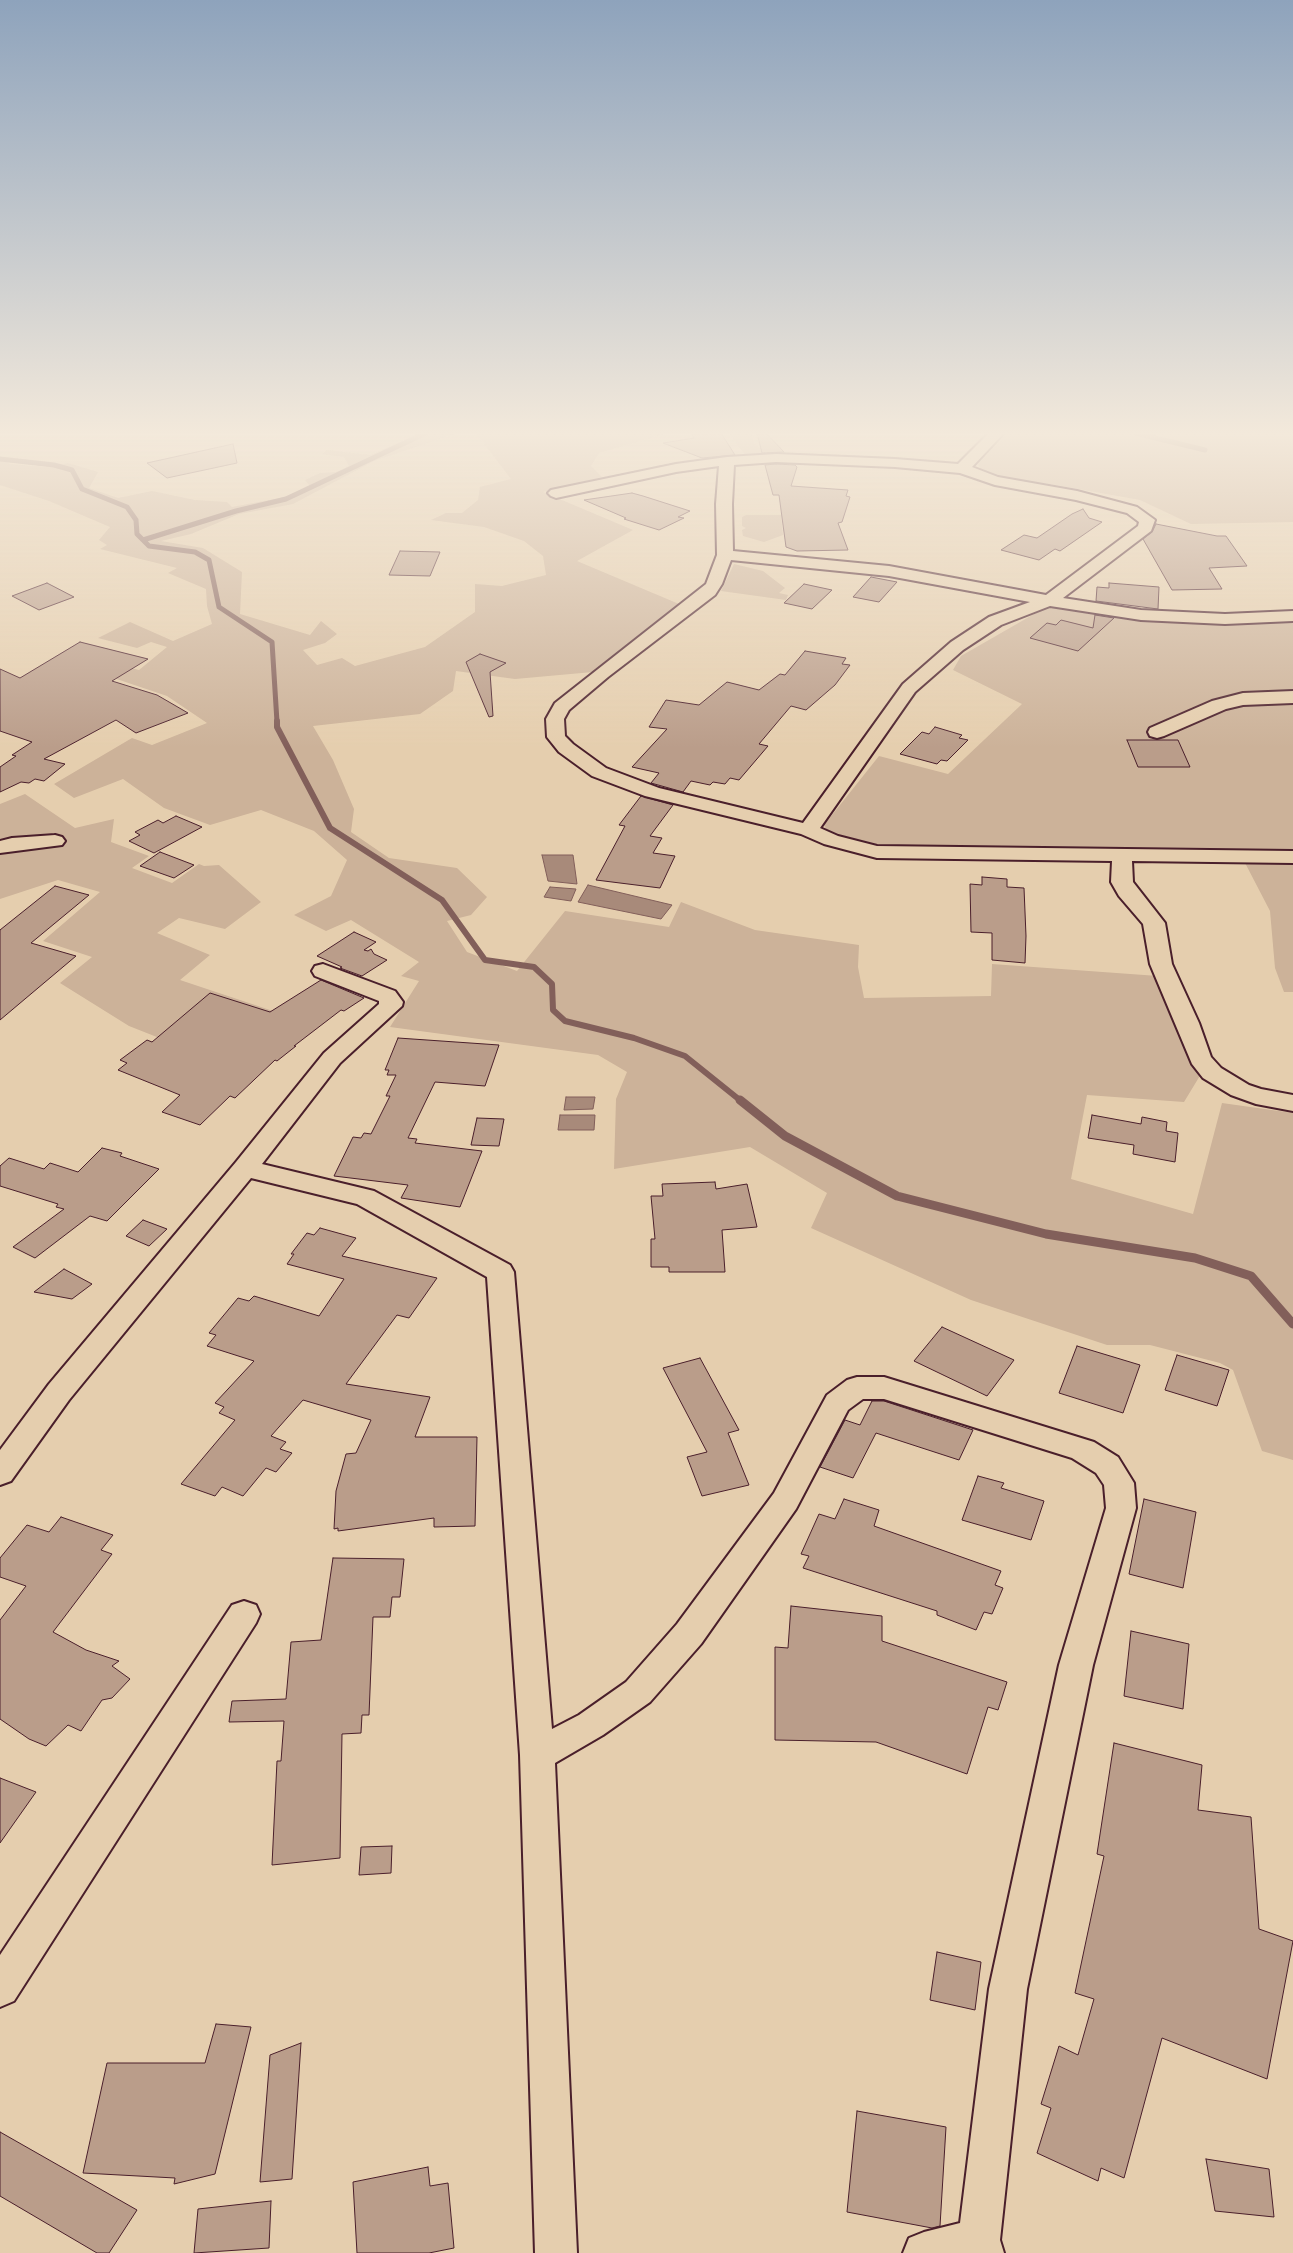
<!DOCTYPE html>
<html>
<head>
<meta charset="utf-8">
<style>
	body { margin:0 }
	canvas { display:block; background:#e5ceae }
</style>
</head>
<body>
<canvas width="1293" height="2253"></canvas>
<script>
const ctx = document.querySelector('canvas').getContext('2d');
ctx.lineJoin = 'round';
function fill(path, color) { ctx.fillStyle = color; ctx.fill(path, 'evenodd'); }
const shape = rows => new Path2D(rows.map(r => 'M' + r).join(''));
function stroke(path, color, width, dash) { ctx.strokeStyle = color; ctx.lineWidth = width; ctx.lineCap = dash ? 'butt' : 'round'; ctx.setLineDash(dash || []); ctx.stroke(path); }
fill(shape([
	[419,433,457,433,374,461,293,504,239,514,191,534,161,541,203,548,242,572,240,614,310,635,321,621,337,634,325,643,303,650,317,665,342,658,355,666,425,647,475,612,475,584,502,586,546,575,543,556,524,541,484,527,431,520,446,513,462,513,478,500,480,487,511,479,476,433,667,433,599,453,591,466,602,477,543,492,633,530,577,561,679,604,593,672,515,679,456,671,453,691,420,714,313,726,333,760,354,809,351,832,389,858,457,868,487,897,471,915,447,921,467,952,517,971,565,911,669,927,681,902,755,930,859,945,858,967,864,998,991,996,992,964,1158,976,1201,1074,1184,1102,1087,1095,1071,1179,1193,1214,1222,1103,1293,1113,1293,1460,1262,1451,1233,1370,1220,1363,1150,1345,1107,1345,971,1300,811,1228,827,1193,750,1147,614,1169,616,1099,627,1072,598,1055,390,1027,419,981,401,976,419,962,351,920,326,931,294,915,331,896,347,860,314,831,261,810,210,825,164,808,123,779,74,798,54,784,132,738,152,745,207,723,167,696,96,672,111,663,139,670,167,647,151,642,137,648,98,638,130,622,173,641,212,624,207,606,206,589,168,573,177,568,100,549,107,545,99,540,110,527,49,501,0,485,0,458,10,464,47,467,68,463,98,472,89,488,118,498,152,491,195,500,227,502,232,507,285,497,310,486,305,480,320,473,336,472,349,466,344,457,322,454,327,450,371,455],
	[729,433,751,433,754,443,766,454,745,455],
	[1007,433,1293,433,1293,522,1191,524,1140,500,1050,484,1010,481,983,474,978,464],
	[746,515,781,515,783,535,764,542,743,536,742,530,746,528,742,526,742,517],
	[734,564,763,571,785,588,779,593,788,595,786,600,721,591],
	[1048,606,1130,618,1293,620,1293,850,901,849,859,844,828,833,824,825,879,756,948,774,1022,704,953,670,961,656],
	[25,794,75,828,114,819,111,842,149,856,132,868,172,883,199,864,204,866,219,865,261,902,225,929,179,918,157,933,210,955,180,980,273,1011,210,1058,129,1026,60,983,92,957,43,941,100,892,58,880,0,899,0,804],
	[1243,859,1293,860,1293,992,1284,992,1275,968,1270,911]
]), '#ccb299');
const water = shape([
	[542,855,573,855,577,884,548,881,542,855],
	[588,885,672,905,661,919,578,902,588,885],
	[550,887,576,889,571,901,544,897,550,887],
	[566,1097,595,1097,593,1109,564,1110,566,1097],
	[560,1115,595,1115,594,1130,558,1130,560,1115]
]);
fill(water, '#a88a7a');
stroke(water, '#825f5a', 1);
stroke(shape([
	[1135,433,1205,450],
	[0,459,54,465,72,470,82,489,127,507,136,520,137,534,149,546,195,552,209,560,219,607,272,642,277,722],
	[143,540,236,511,286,499,426,433]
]), '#825f5a', 5);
stroke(shape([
	[277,721,277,727,330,828,442,900,485,960,534,967,552,984,553,1010,565,1021,634,1038,685,1056,741,1101]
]), '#825f5a', 6);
stroke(shape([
	[740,1100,785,1136,897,1196,1046,1234,1195,1258,1251,1276,1293,1324]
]), '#825f5a', 9);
const building = shape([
	[691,433,721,433,735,455,702,458,663,443,694,438,691,433],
	[757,433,766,433,784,452,762,453,757,433],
	[233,444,237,463,167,478,147,463,233,444],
	[776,464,795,465,797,467,791,486,848,490,846,496,850,497,842,522,838,523,848,550,797,551,786,547,779,495,773,495,765,465,776,464],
	[632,493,643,496,690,511,678,517,684,518,659,530,624,519,626,518,584,500,632,493],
	[1083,509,1089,518,1102,522,1060,551,1055,549,1039,560,1001,550,1024,535,1037,538,1072,514,1083,509],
	[1156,524,1217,536,1226,536,1247,566,1209,568,1222,589,1172,590,1143,539,1152,532,1156,524],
	[400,551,440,552,430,576,389,575,400,551],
	[871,577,897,582,879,602,853,597,871,577],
	[47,583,74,597,39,610,12,596,47,583],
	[1109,583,1159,587,1158,609,1096,601,1097,587,1109,588,1109,583],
	[804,584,832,590,812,609,784,603,804,584],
	[1095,615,1114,618,1078,651,1030,638,1047,623,1056,625,1061,620,1093,628,1095,615],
	[80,642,148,659,112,681,157,695,188,713,136,733,116,720,44,759,65,764,44,781,35,779,29,783,21,782,0,792,0,767,16,756,12,755,32,742,0,731,0,669,20,678,80,642],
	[805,651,846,658,842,664,850,665,835,685,806,710,791,706,759,744,768,746,739,780,730,778,725,784,713,782,710,785,691,781,683,792,651,783,659,773,632,767,667,729,649,727,666,700,699,705,727,682,759,690,780,674,785,675,805,651],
	[480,654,506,663,490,672,493,716,489,717,466,662,480,654],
	[935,727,962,735,959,738,968,740,947,761,941,760,937,764,900,754,922,732,929,734,935,727],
	[1127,740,1178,740,1190,767,1138,767,1127,740],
	[641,796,673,805,650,836,662,838,653,853,675,856,660,888,596,880,625,826,619,825,641,796],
	[176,816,202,827,154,853,129,841,140,835,135,832,158,820,163,823,176,816],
	[160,852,194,865,174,878,140,866,160,852],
	[982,877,1007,879,1007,887,1024,888,1026,936,1025,963,992,960,992,933,971,932,970,884,982,885,982,877],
	[55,886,89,895,31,943,76,956,0,1020,0,930,55,886],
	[354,932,376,942,364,950,368,951,371,949,374,954,387,960,362,976,340,968,342,967,317,956,354,932],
	[321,980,364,998,344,1011,341,1010,294,1046,296,1046,277,1061,275,1060,235,1098,230,1096,200,1125,162,1112,180,1095,118,1070,127,1063,120,1060,147,1040,152,1042,210,993,270,1012,321,980],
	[398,1038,499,1045,485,1086,435,1082,408,1138,417,1139,415,1143,482,1151,460,1207,401,1198,408,1185,334,1176,353,1137,361,1138,364,1133,371,1134,390,1096,386,1096,396,1075,387,1075,389,1070,385,1070,398,1038],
	[1092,1115,1141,1124,1142,1117,1167,1122,1166,1131,1178,1133,1175,1162,1133,1154,1134,1145,1088,1138,1092,1115],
	[477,1118,504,1119,499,1146,471,1145,477,1118],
	[102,1148,122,1153,120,1156,159,1169,107,1221,90,1216,35,1258,13,1247,64,1209,56,1207,58,1204,0,1186,0,1166,9,1158,44,1169,50,1163,78,1172,102,1148],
	[715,1182,716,1189,747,1184,757,1227,722,1230,725,1272,669,1272,669,1267,651,1267,651,1239,655,1239,651,1196,663,1196,662,1184,715,1182],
	[143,1220,167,1229,149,1246,126,1236,143,1220],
	[320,1228,356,1238,342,1256,437,1278,409,1318,397,1315,346,1384,430,1397,415,1437,477,1437,475,1526,434,1527,434,1518,338,1531,338,1528,334,1529,336,1491,346,1454,356,1453,371,1420,303,1400,271,1436,286,1442,280,1449,292,1453,276,1472,266,1468,243,1496,222,1487,215,1496,181,1484,235,1420,219,1413,224,1407,215,1403,254,1361,207,1346,216,1335,209,1333,238,1298,249,1301,254,1296,319,1316,344,1279,287,1264,294,1254,291,1254,307,1233,314,1235,320,1228],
	[64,1269,92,1284,72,1299,34,1292,64,1269],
	[942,1327,1014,1360,987,1396,914,1361,942,1327],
	[1077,1346,1140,1365,1123,1413,1059,1393,1077,1346],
	[1177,1355,1229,1370,1217,1406,1165,1390,1177,1355],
	[700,1358,739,1430,728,1433,749,1485,702,1496,687,1457,707,1452,663,1368,700,1358],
	[872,1401,884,1401,973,1430,959,1460,876,1433,853,1478,820,1467,845,1420,860,1425,872,1401],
	[978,1476,1004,1483,1001,1488,1044,1501,1031,1540,962,1520,978,1476],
	[844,1499,879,1510,874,1526,1001,1571,995,1585,1003,1588,992,1614,984,1612,976,1630,937,1615,937,1611,803,1568,809,1556,801,1554,819,1514,835,1519,844,1499],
	[1144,1499,1196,1512,1183,1588,1129,1574,1144,1499],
	[61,1517,113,1535,101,1550,112,1554,53,1632,86,1650,119,1661,112,1666,130,1679,112,1698,102,1700,81,1731,68,1725,46,1746,29,1739,0,1719,0,1620,26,1586,0,1577,0,1558,27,1525,49,1532,61,1517],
	[333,1558,404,1559,400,1597,392,1597,390,1617,373,1617,369,1715,362,1715,361,1733,342,1734,340,1858,272,1865,277,1761,281,1761,284,1721,229,1722,232,1701,286,1699,291,1642,321,1640,333,1558],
	[791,1606,882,1616,882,1641,1007,1682,998,1710,988,1707,967,1774,876,1742,775,1740,775,1647,788,1648,791,1606],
	[1131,1631,1189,1644,1183,1709,1124,1696,1131,1631],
	[1114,1743,1202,1765,1198,1810,1251,1817,1259,1929,1293,1941,1267,2079,1162,2038,1124,2178,1101,2168,1098,2181,1037,2153,1051,2108,1041,2104,1059,2046,1078,2055,1094,1999,1075,1993,1104,1856,1097,1854,1114,1743],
	[0,1778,36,1792,0,1843,0,1778],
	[392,1846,391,1873,359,1875,361,1847,392,1846],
	[937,1952,981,1962,975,2010,930,2000,937,1952],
	[216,2024,251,2027,215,2174,174,2184,175,2178,83,2173,107,2063,205,2063,216,2024],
	[301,2043,292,2179,260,2182,270,2055,301,2043],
	[857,2111,946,2127,940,2226,932,2228,847,2212,857,2111],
	[0,2132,137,2210,109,2253,97,2253,0,2196,0,2132],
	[1206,2159,1269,2169,1274,2217,1215,2211,1206,2159],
	[428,2167,430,2186,448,2183,454,2248,429,2253,357,2253,353,2182,428,2167],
	[271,2201,269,2248,194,2253,198,2209,271,2201]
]);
fill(building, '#ba9d8a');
stroke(building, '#4a1f2b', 1);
const minor = shape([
	[989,433,1004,433,972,467,998,477,1077,491,1137,507,1155,520,1151,531,1063,598,1141,610,1225,614,1293,611,1293,621,1225,624,1141,620,1050,606,1001,625,963,650,915,692,820,828,838,836,877,846,1293,851,1293,863,1132,861,1133,882,1165,923,1172,964,1199,1023,1211,1057,1221,1068,1249,1085,1261,1089,1293,1095,1293,1111,1256,1104,1231,1095,1203,1078,1192,1064,1150,964,1143,924,1119,896,1111,882,1112,861,877,858,824,844,801,834,645,796,592,776,559,752,547,737,546,719,555,703,706,584,717,555,716,504,719,466,676,472,556,498,551,496,548,493,551,490,676,464,727,457,776,454,895,459,958,464,989,433],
	[776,462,895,467,960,473,995,485,1076,500,1127,513,1139,522,1138,526,1046,595,889,566,733,551,732,504,734,465,776,462],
	[731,560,889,576,1030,602,989,617,951,642,903,684,803,823,659,788,606,768,573,744,565,736,564,719,569,710,608,677,715,595,722,584,731,560],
	[1293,691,1293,703,1243,705,1226,709,1164,736,1157,738,1150,736,1148,732,1150,728,1212,701,1243,693,1293,691],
	[55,835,62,837,65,841,62,845,0,853,0,841,12,838,55,835],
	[323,964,395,991,403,1002,402,1006,340,1063,262,1164,374,1191,510,1265,514,1272,552,1729,579,1715,626,1682,677,1624,774,1493,827,1395,847,1380,857,1377,884,1377,1094,1442,1118,1457,1134,1483,1136,1508,1093,1665,1027,1989,1000,2240,1004,2253,903,2253,909,2238,924,2232,960,2223,989,1989,1059,1665,1106,1508,1104,1485,1096,1473,1072,1458,884,1399,863,1399,848,1410,796,1509,701,1644,650,1702,603,1735,555,1763,577,2253,535,2253,520,1755,487,1277,357,1204,251,1178,69,1400,11,1481,0,1485,0,1450,49,1384,236,1162,324,1053,379,1004,379,1001,315,976,312,971,315,966,323,964],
	[244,1601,256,1605,260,1614,256,1623,14,2001,0,2007,0,1955,232,1605,244,1601]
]);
stroke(minor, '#4a1f2b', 4);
fill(minor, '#e5ceae');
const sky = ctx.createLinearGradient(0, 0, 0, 748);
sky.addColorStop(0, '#8ea3bc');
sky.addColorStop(0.58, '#f3e9db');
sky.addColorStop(1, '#f3e9db00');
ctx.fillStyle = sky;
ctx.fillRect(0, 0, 1293, 748);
</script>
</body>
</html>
